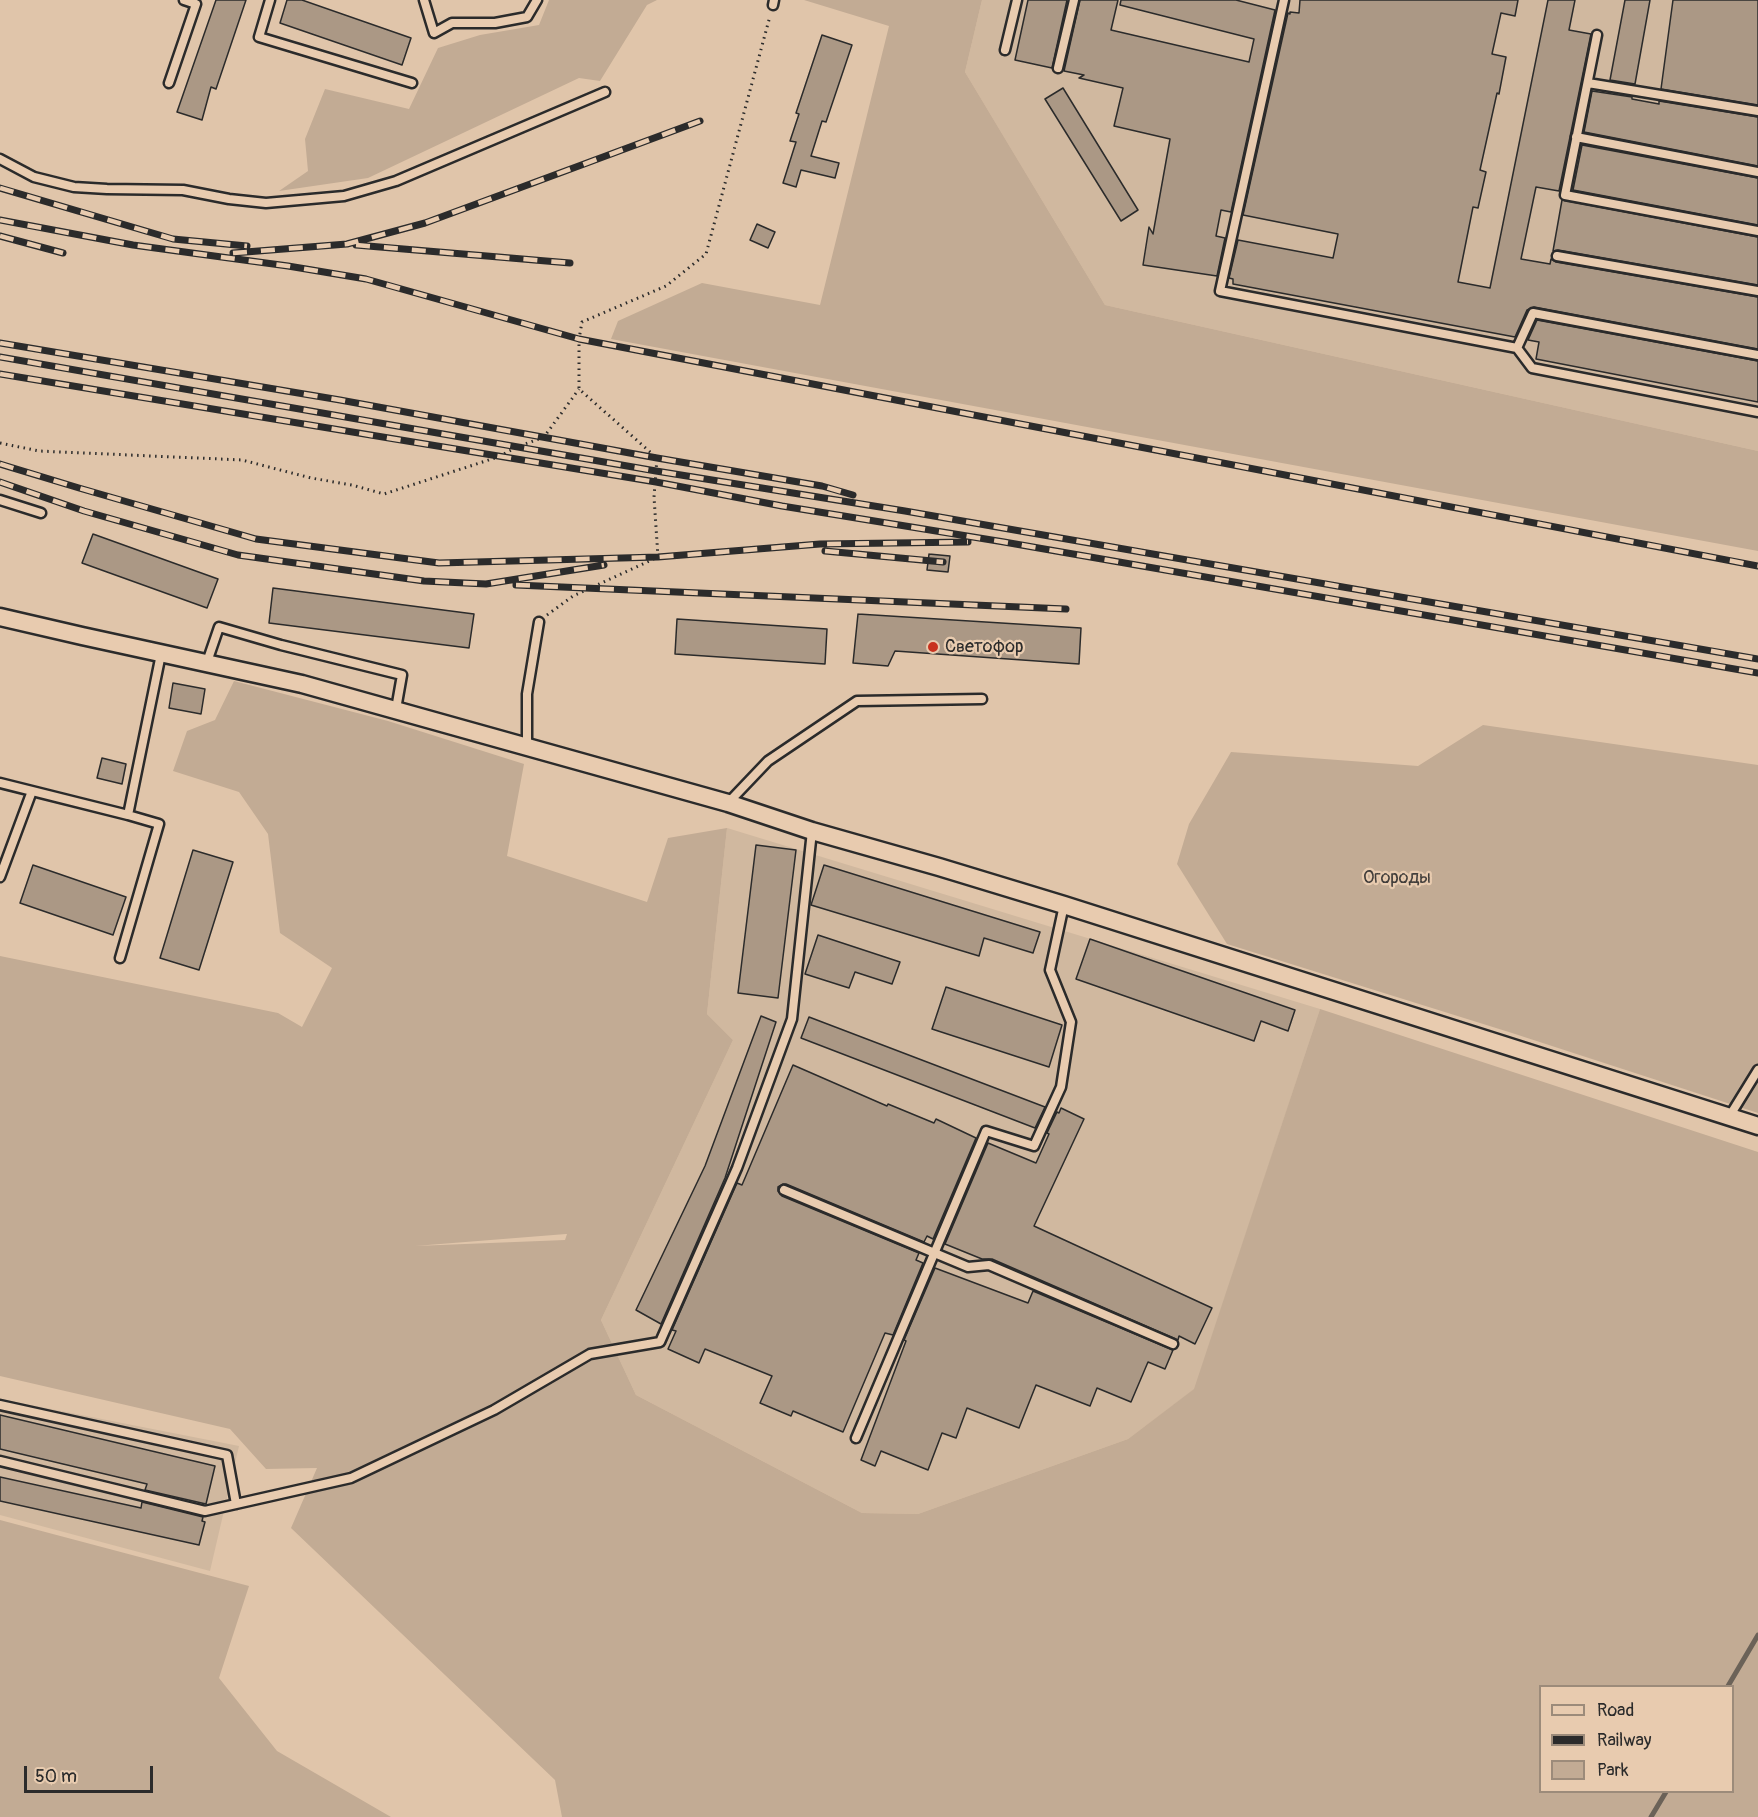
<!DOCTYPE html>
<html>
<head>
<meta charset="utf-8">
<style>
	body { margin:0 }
	#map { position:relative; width:1758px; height:1817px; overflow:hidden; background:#e0c5aa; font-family:Pangolin,sans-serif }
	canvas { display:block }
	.legend { position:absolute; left:1539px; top:1685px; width:195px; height:108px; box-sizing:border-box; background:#e8cbaf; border:2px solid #9c8b7a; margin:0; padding:8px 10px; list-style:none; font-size:18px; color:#2b2b2b }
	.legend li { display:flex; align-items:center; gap:12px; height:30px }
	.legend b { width:30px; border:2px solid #9c8b7a }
	.scale { position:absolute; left:24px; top:1766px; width:129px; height:27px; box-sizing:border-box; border:3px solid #2b2b2b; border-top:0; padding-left:8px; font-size:18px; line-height:21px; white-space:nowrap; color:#2b2b2b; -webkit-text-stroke:4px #e8cbaf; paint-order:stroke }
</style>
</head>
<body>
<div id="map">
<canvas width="1758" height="1817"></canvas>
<ul class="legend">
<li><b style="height:8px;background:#e8cbaf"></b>Road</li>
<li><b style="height:8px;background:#2b2b2b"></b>Railway</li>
<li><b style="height:16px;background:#c2ab94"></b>Park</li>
</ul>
<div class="scale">50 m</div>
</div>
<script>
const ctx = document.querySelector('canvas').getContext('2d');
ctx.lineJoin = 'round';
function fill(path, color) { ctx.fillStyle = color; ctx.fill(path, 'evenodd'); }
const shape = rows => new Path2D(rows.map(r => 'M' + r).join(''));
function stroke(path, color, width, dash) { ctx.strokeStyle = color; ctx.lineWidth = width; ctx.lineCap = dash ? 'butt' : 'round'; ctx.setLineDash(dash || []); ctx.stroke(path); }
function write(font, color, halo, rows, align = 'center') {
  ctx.font = font + ' Pangolin,sans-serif'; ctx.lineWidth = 4.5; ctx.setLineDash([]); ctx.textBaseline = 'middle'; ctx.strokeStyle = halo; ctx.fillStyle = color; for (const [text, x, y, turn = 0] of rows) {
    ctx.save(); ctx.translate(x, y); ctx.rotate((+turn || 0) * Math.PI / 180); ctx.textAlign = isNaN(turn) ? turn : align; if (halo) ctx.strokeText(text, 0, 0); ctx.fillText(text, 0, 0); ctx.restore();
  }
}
fill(shape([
	[982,0,1758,0,1758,451,1105,305,965,72],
	[727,828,1320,1009,1195,1389,1128,1439,918,1514,862,1513,636,1395,601,1320,733,1040,707,1014],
	[0,1399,239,1446,210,1571,0,1515]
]), '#d0b89f');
fill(shape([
	[549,0,657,0,647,5,600,81,579,78,368,178,279,191,308,171,305,139,325,89,409,109,438,48,480,35,539,25],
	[804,0,982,0,965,72,1105,305,1758,451,1758,551,611,339,618,321,702,283,820,305,889,26],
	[234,681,388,721,524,764,507,856,647,902,668,838,727,828,707,1014,733,1040,601,1320,636,1395,862,1513,918,1514,1128,1439,1194,1389,1320,1009,1758,1152,1758,1817,562,1817,555,1780,291,1528,317,1468,266,1469,230,1429,0,1376,0,956,278,1013,302,1027,332,968,280,933,268,834,239,792,173,771,187,731,215,720],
	[567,1234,565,1240,415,1246,566,1234],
	[1540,1686,1732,1686,1732,1792,1540,1792],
	[1483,725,1758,765,1758,1113,1512,1033,1227,944,1177,864,1189,824,1231,752,1418,766],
	[0,1520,249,1586,219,1678,277,1751,391,1817,0,1817]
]), '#c2ab94');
stroke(shape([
	[1728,1686,1758,1635],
	[1651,1817,1666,1792]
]), '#6b6258', 5);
const building = shape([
	[216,0,246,0,216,89,211,87,202,120,177,112,216,0],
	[287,0,302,0,411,38,402,65,280,23,287,0],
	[1028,0,1067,0,1052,68,1015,60,1028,0],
	[1080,0,1118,0,1111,30,1249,62,1254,39,1120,5,1121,0,1236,0,1275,10,1231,212,1221,210,1216,236,1225,238,1217,276,1143,265,1149,227,1153,234,1170,139,1114,126,1123,88,1079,78,1084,75,1064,71,1080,0],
	[1300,0,1518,0,1515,16,1501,13,1492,54,1506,57,1499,94,1497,93,1480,170,1486,172,1478,208,1473,207,1458,282,1490,288,1548,0,1575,0,1569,30,1591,34,1559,191,1536,187,1521,259,1550,264,1551,259,1556,262,1758,297,1758,349,1534,307,1527,310,1515,337,1233,284,1233,279,1229,278,1238,240,1333,258,1338,234,1243,215,1288,13,1290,14,1290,12,1299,13,1300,0],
	[1625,0,1650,0,1635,84,1610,80,1625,0],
	[1673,0,1758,0,1758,105,1661,89,1673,0],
	[822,35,852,45,826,122,822,121,811,156,839,163,835,178,801,170,796,187,783,183,796,142,790,141,799,114,796,113,822,35],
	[1063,88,1138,210,1121,221,1045,99,1063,88],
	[1592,91,1632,97,1632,99,1659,104,1659,101,1758,117,1758,166,1584,132,1592,91],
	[1582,145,1758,178,1758,225,1573,190,1582,145],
	[1562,200,1758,237,1758,285,1558,250,1553,251,1562,200],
	[757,224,775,232,768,248,750,240,757,224],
	[1537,320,1758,361,1758,402,1536,359,1539,342,1528,340,1537,320],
	[93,534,218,579,207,608,82,563,93,534],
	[929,554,950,556,948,572,927,570,929,554],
	[273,588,474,614,469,648,269,623,273,588],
	[858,614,1081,628,1079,664,895,651,888,666,853,663,858,614],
	[677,619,827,629,825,664,675,654,677,619],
	[173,683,205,689,201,714,169,708,173,683],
	[102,758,126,764,122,784,97,778,102,758],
	[756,845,796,850,778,998,738,993,756,845],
	[193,850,233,862,199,970,160,958,193,850],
	[33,865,126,897,113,935,20,903,33,865],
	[824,865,1040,932,1033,953,984,938,979,956,811,905,824,865],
	[818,935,900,962,892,984,855,972,849,988,805,974,818,935],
	[1090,939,1295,1010,1288,1031,1261,1021,1254,1041,1076,979,1090,939],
	[946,987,1062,1025,1049,1067,932,1029,946,987],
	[761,1016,776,1022,725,1178,661,1324,636,1310,705,1166,761,1016],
	[809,1017,1045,1107,1035,1128,801,1038,809,1017],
	[793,1065,887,1106,888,1104,934,1123,936,1119,976,1138,933,1239,927,1236,924,1242,786,1184,783,1184,778,1187,778,1191,782,1196,919,1253,916,1260,923,1263,893,1335,885,1333,843,1432,793,1411,791,1416,760,1403,772,1376,705,1349,699,1363,668,1349,676,1331,672,1330,737,1183,742,1185,793,1065],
	[1061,1108,1084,1119,1034,1226,1212,1308,1195,1344,1179,1336,1178,1340,992,1259,982,1259,945,1244,988,1143,1036,1163,1049,1134,1047,1133,1057,1112,1059,1113,1061,1108],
	[935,1268,1028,1303,1033,1291,1173,1350,1165,1369,1148,1362,1131,1402,1097,1388,1090,1406,1036,1385,1019,1428,967,1408,956,1438,942,1433,928,1470,881,1451,875,1466,861,1460,906,1341,904,1340,935,1268],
	[0,1415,215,1466,206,1504,145,1490,147,1484,0,1449,0,1415],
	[0,1477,141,1508,142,1502,203,1517,202,1521,205,1522,199,1545,0,1501,0,1477]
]);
fill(building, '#ab9885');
stroke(building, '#2b2b2b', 1.5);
const service = shape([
	[270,0,259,37,412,83],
	[424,0,434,33,452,23,495,23,527,17,537,0],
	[1284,0,1220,291,1517,348,1533,313,1758,355],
	[773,5,774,0],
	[1597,35,1565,195,1758,231],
	[1005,50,1017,0],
	[1058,68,1074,0],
	[169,83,196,4,184,0],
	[1588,83,1758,111],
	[1576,137,1758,172],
	[0,159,34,177,74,187,107,189,183,190,229,199,266,203,344,196,396,181,605,92],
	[1557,256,1758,291],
	[1517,348,1532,368,1758,412],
	[0,500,41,513],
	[207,662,219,627,281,645,402,675,396,709],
	[527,747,527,694,539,622],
	[0,783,128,815,161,654],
	[728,803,768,761,857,701,982,699],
	[0,877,32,791],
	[120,958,159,824,128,815],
	[1729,1117,1758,1070],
	[784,1190,968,1267,989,1265,1173,1344],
	[0,1405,227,1455,236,1504],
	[856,1438,986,1131,1034,1146,1061,1087,1071,1022,1050,970,1064,905],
	[0,1461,205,1511,351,1478,494,1410,590,1354,660,1342,737,1168,792,1019,812,831]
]);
const minor = shape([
	[0,617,82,636,302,684,728,803,812,831,939,867,1064,905,1758,1126]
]);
stroke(service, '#2b2b2b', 13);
stroke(minor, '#2b2b2b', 21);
stroke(shape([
	[0,443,39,451,242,460,311,478,352,485,384,494,498,457,517,447,544,437,579,389],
	[547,615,573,596,658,557,654,497,657,458,579,389,579,339,582,322,666,286,706,254,770,16]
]), '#2b2b2b', 3, [1.5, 4.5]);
stroke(service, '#e8cbaf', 8);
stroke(minor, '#e8cbaf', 16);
const rail = shape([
	[0,188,173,239,247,246],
	[0,220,133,245,288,266,366,279,579,339,1758,566],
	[0,236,63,253],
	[356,245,570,263],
	[233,253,347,244,425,223,700,121],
	[0,343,340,400,657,458,822,486,853,495],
	[0,357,656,471,905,511,1758,659],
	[0,374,656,482,782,506,1004,542,1758,673],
	[0,464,79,488,256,539,439,563,658,557,820,544,968,542],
	[0,482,84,511,238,555,424,581,486,584,604,565],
	[825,551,943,562],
	[516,585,1066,609]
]);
stroke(rail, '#2b2b2b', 7);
stroke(rail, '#e8cbaf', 4.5, [14]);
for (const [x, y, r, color] of [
	[933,647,6,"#c8321e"]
]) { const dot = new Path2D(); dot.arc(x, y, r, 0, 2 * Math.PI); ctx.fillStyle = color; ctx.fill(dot); stroke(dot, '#e8cbaf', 2); }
write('18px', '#2b2b2b', '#e8cbaf', [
	["Светофор",945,647]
], 'left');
write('18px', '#423e3b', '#e8cbaf', [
	["Огороды",1397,878]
]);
</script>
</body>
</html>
